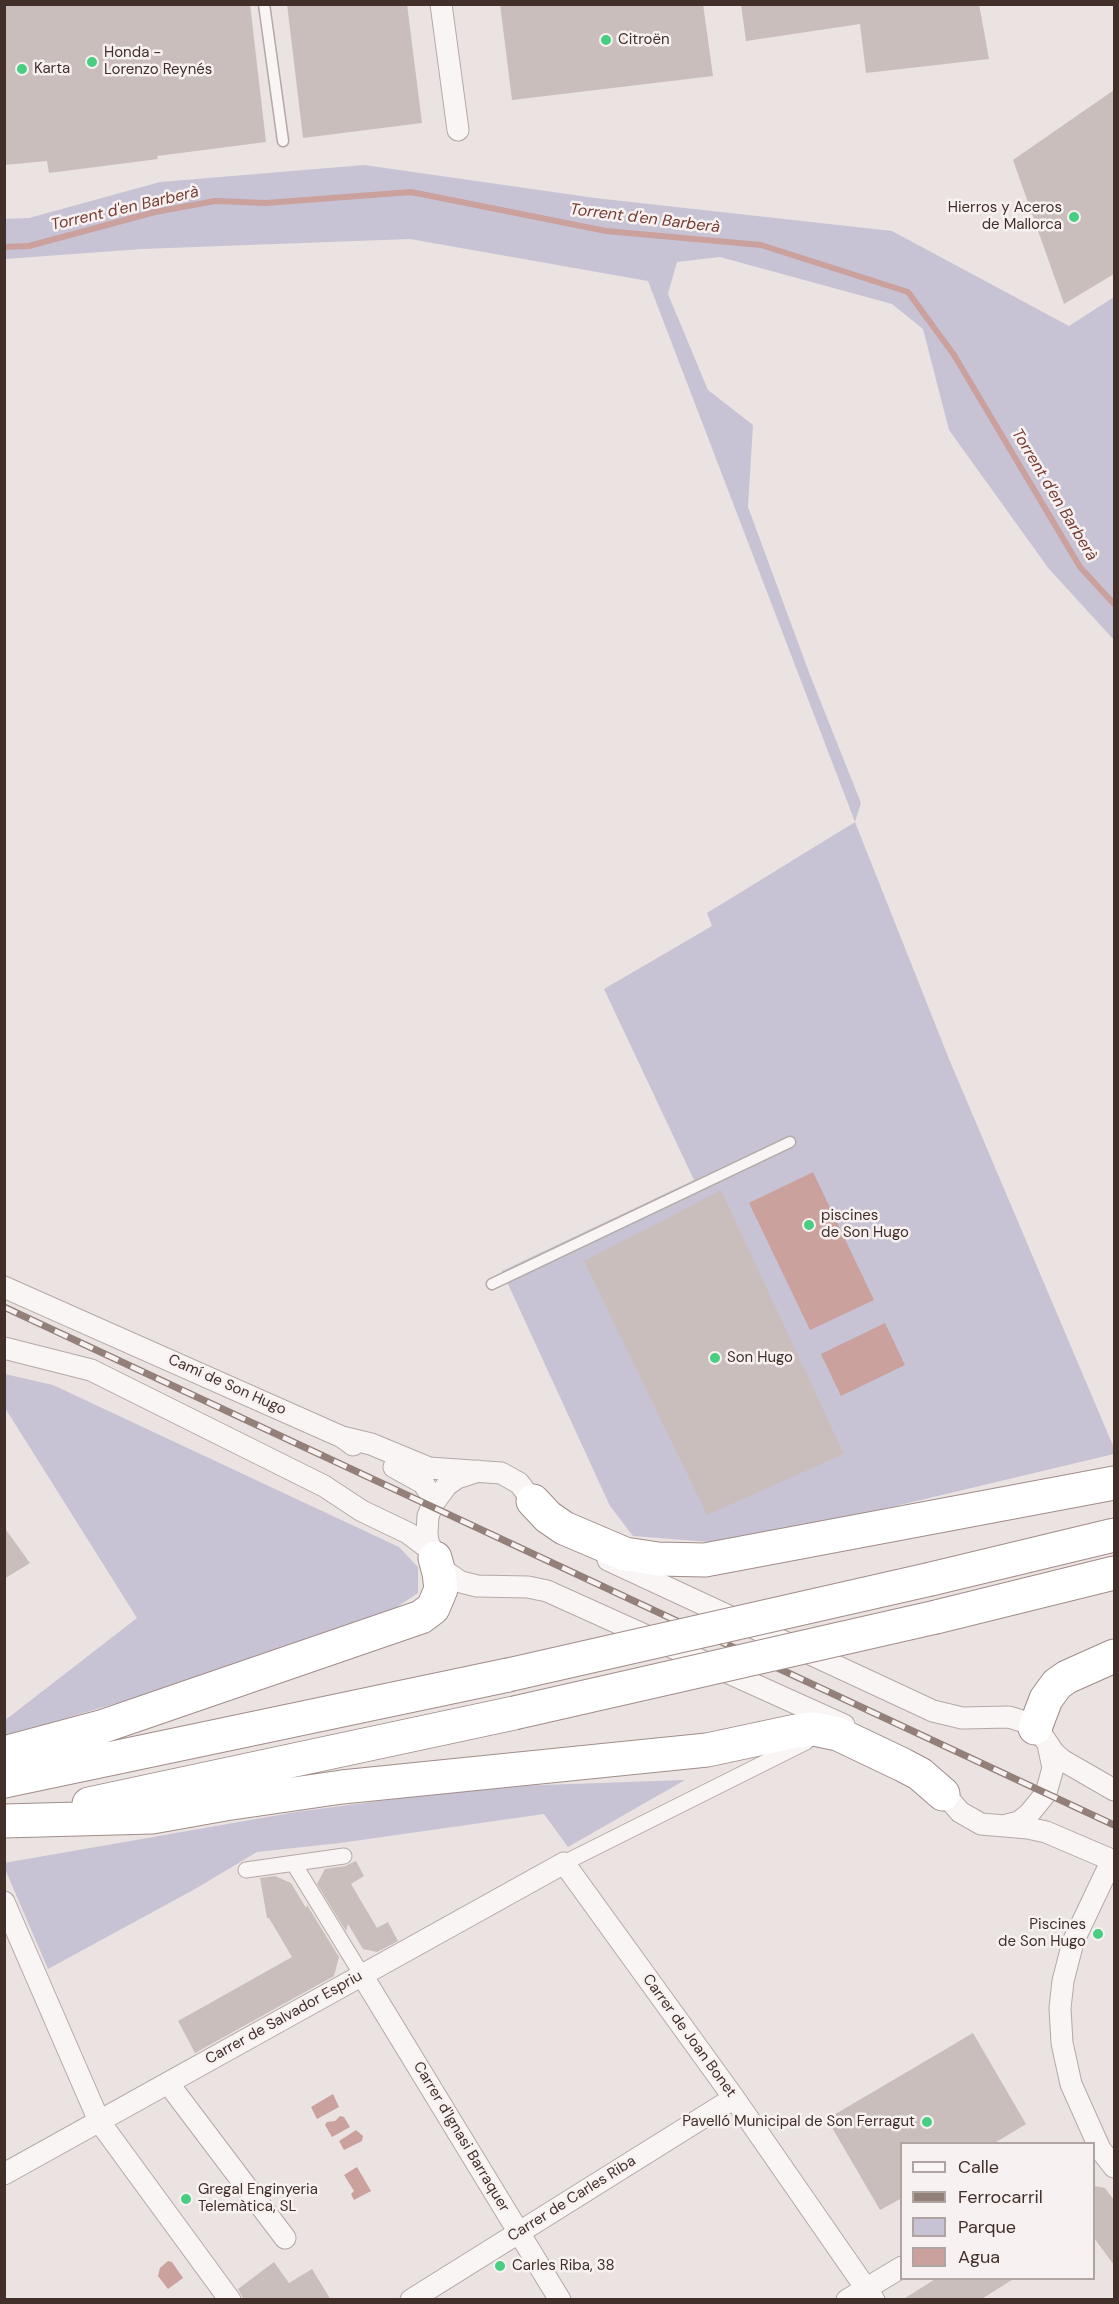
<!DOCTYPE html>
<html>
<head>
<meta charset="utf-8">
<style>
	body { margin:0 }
	#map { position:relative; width:1119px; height:2304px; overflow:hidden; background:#eae3e1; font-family:"DM Sans",sans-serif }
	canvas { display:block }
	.frame { position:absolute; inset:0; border:6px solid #422f2a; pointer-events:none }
	.legend { position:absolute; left:900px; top:2142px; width:195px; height:138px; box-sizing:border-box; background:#f7f2f1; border:2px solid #afa4a1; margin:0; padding:8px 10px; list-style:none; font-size:18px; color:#422f2a }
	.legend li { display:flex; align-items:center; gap:12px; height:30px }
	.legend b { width:30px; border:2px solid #afa4a1 }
</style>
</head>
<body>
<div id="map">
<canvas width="1119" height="2304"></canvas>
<div class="frame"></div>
<ul class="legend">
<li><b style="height:8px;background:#f8f5f4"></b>Calle</li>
<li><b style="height:8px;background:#94807b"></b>Ferrocarril</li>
<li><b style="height:16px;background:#c8c3d4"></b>Parque</li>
<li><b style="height:16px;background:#caa19d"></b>Agua</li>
</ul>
</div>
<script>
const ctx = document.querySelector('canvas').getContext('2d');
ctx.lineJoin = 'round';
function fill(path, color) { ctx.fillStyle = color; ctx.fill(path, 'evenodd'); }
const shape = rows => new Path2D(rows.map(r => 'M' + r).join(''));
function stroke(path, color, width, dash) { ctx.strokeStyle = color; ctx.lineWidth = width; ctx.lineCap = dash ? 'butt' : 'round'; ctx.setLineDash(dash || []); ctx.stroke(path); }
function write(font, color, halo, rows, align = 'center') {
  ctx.font = font + ' "DM Sans",sans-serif'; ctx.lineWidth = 5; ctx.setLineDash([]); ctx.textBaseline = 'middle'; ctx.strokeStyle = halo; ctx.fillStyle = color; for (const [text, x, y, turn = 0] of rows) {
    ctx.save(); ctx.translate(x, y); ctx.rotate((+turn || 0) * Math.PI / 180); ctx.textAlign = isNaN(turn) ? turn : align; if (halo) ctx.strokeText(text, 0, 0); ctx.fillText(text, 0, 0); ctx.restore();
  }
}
fill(shape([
	[364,165,595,198,892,231,1069,326,1114,297,1114,640,1049,569,949,430,923,329,892,304,720,257,677,262,668,294,708,390,753,425,748,507,810,675,861,803,855,822,949,1059,1114,1448,1114,1454,736,1544,633,1536,610,1506,502,1271,694,1180,604,989,712,926,707,913,855,822,648,281,410,239,142,249,5,259,4,219,29,218,160,182],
	[5,1374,53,1385,399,1547,418,1567,418,1593,391,1611,158,1691,5,1736,4,1721,137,1618,5,1408],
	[685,1780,568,1847,544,1814,340,1843,257,1852,195,1889,48,1969,5,1869,4,1863,296,1812,485,1787]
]), '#c8c3d4');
fill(shape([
	[813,1172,874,1300,810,1330,749,1203],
	[885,1323,905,1365,841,1396,821,1354],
	[333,2094,339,2107,317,2119,311,2107],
	[340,2116,344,2117,350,2127,332,2137,325,2125,327,2122,335,2121],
	[356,2130,363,2136,362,2141,344,2150,339,2141],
	[357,2167,371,2191,354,2200,351,2194,354,2191,344,2175],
	[168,2261,172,2262,183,2278,168,2289,158,2276,160,2268]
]), '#caa19d');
stroke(shape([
	[4,247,29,246,155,212,215,201,266,203,411,192,606,231,761,245,908,292,954,355,1080,567,1114,604]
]), '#caa19d', 6);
fill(shape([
	[4,4,250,4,266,142,157,156,158,159,49,173,47,161,4,165],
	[287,4,407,4,422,123,303,138],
	[500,4,703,4,713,76,512,100],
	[741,4,979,4,989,59,866,73,860,24,746,41],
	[1114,90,1114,274,1064,304,1013,160],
	[721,1190,844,1454,707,1515,584,1261],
	[4,1527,30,1563,4,1579],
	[356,1861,364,1876,351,1884,377,1928,388,1922,398,1941,377,1952,363,1949,348,1924,346,1931,317,1884,325,1869,345,1866],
	[275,1876,291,1883,306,1908,307,1905,339,1957,334,1976,195,2053,178,2021,292,1957,269,1918,267,1918,260,1878],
	[973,2033,1026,2124,993,2144,902,2144,902,2198,880,2210,827,2119],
	[1094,2186,1105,2188,1114,2200,1114,2265,1094,2238],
	[274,2262,289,2283,312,2269,331,2300,244,2300,238,2289],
	[937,2278,1015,2278,980,2300,902,2300]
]), '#cabebc');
const service = shape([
	[264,4,283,141],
	[492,1284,790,1142]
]);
const pedestrian = shape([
	[564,1863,806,1742],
	[294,1864,362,1975],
	[246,1870,344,1856]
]);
const minor = shape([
	[441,4,458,130],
	[4,1287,342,1437,353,1445],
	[4,1348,91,1370,324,1486,362,1511,408,1533,432,1551],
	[342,1437,371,1444,429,1468,501,1473,519,1483,540,1511],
	[394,1467,423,1483,431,1495,433,1504],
	[478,1471,457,1478,447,1485,433,1504,428,1516,427,1533,428,1542,441,1568,449,1574,461,1582,477,1586,528,1587,547,1591,844,1725],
	[608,1560,933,1711,962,1718,1009,1717,1028,1723,1042,1735,1054,1753,1062,1760,1114,1790],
	[937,1785,960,1812,981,1824,1028,1828,1046,1832,1114,1861],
	[1007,1825,1019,1822,1029,1814,1046,1793,1053,1768,1048,1744],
	[1112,1860,1073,1942,1063,1981,1060,2008,1062,2043,1071,2084,1100,2149,1114,2167],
	[4,1902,99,2121,230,2300],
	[362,1975,560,2300],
	[168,2083,285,2238],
	[4,2174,564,1863,734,2098,874,2300],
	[411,2300,734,2098],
	[847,2300,902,2267]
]);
const motorway = shape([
	[533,1501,548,1517,564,1528,625,1554,658,1559,705,1560,1114,1483],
	[931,1579,1114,1535],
	[936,1617,1114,1573],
	[1035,1728,1046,1699,1057,1684,1067,1677,1114,1656],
	[4,1753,101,1727,421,1617,433,1608,441,1589,439,1573,435,1558],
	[4,1781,508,1675],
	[89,1804,514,1713],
	[4,1821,152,1817,225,1804,342,1787,707,1750,796,1731,814,1729,838,1734,903,1765,920,1774,943,1794]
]);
stroke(service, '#b4a9a6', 13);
stroke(pedestrian, '#b4a9a6', 17);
stroke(minor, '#b4a9a6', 23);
stroke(motorway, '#a18d89', 35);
stroke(service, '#f8f5f4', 10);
stroke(pedestrian, '#f8f5f4', 15);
stroke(minor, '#f8f5f4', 21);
stroke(motorway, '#fff', 33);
const rail = shape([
	[4,1307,1114,1825]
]);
stroke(rail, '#94807b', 7);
stroke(rail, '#f7f2f1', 4.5, [14]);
const motorwayBridge = shape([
	[508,1675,931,1579],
	[514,1713,936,1617]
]);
stroke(motorwayBridge, '#a18d89', 35, []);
stroke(motorwayBridge, '#fff', 33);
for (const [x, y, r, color] of [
	[606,40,6,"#47ce80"],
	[92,62,6,"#47ce80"],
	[22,69,6,"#47ce80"],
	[1074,217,6,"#47ce80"],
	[809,1225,6,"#47ce80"],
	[715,1358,6,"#47ce80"],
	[1098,1934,6,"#47ce80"],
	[927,2122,6,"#47ce80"],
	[186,2199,6,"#47ce80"],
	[500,2266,6,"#47ce80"]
]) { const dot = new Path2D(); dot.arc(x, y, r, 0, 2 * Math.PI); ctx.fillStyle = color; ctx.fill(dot); stroke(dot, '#f7f2f1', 2); }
write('15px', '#422f2a', '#f7f2f1', [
	["Citroën",618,40],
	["Honda -",104,53],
	["Lorenzo Reynés",104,70],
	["Karta",34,69],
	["Hierros y Aceros",1062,208,"right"],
	["de Mallorca",1062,225,"right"],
	["piscines",821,1216],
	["de Son Hugo",821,1233],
	["Son Hugo",727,1358],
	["Piscines",1086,1925,"right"],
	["de Son Hugo",1086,1942,"right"],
	["Pavelló Municipal de Son Ferragut",915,2122,"right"],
	["Gregal Enginyeria",198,2190],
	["Telemàtica, SL",198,2207],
	["Carles Riba, 38",512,2266]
], 'left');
write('15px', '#422f2a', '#f7f2f1', [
	["Camí de Son Hugo",227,1385,24],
	["Carrer de Salvador Espriu",284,2018,-29],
	["Carrer de Joan Bonet",689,2036,54],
	["Carrer d'Ignasi Barraquer",461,2137,59],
	["Carrer de Carles Riba",572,2199,-32]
]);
write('italic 16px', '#763c34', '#f7f2f1', [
	["Torrent d'en Barberà",125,209,-13],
	["Torrent d'en Barberà",645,219,7],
	["Torrent d'en Barberà",1054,495,59]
]);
</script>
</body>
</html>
